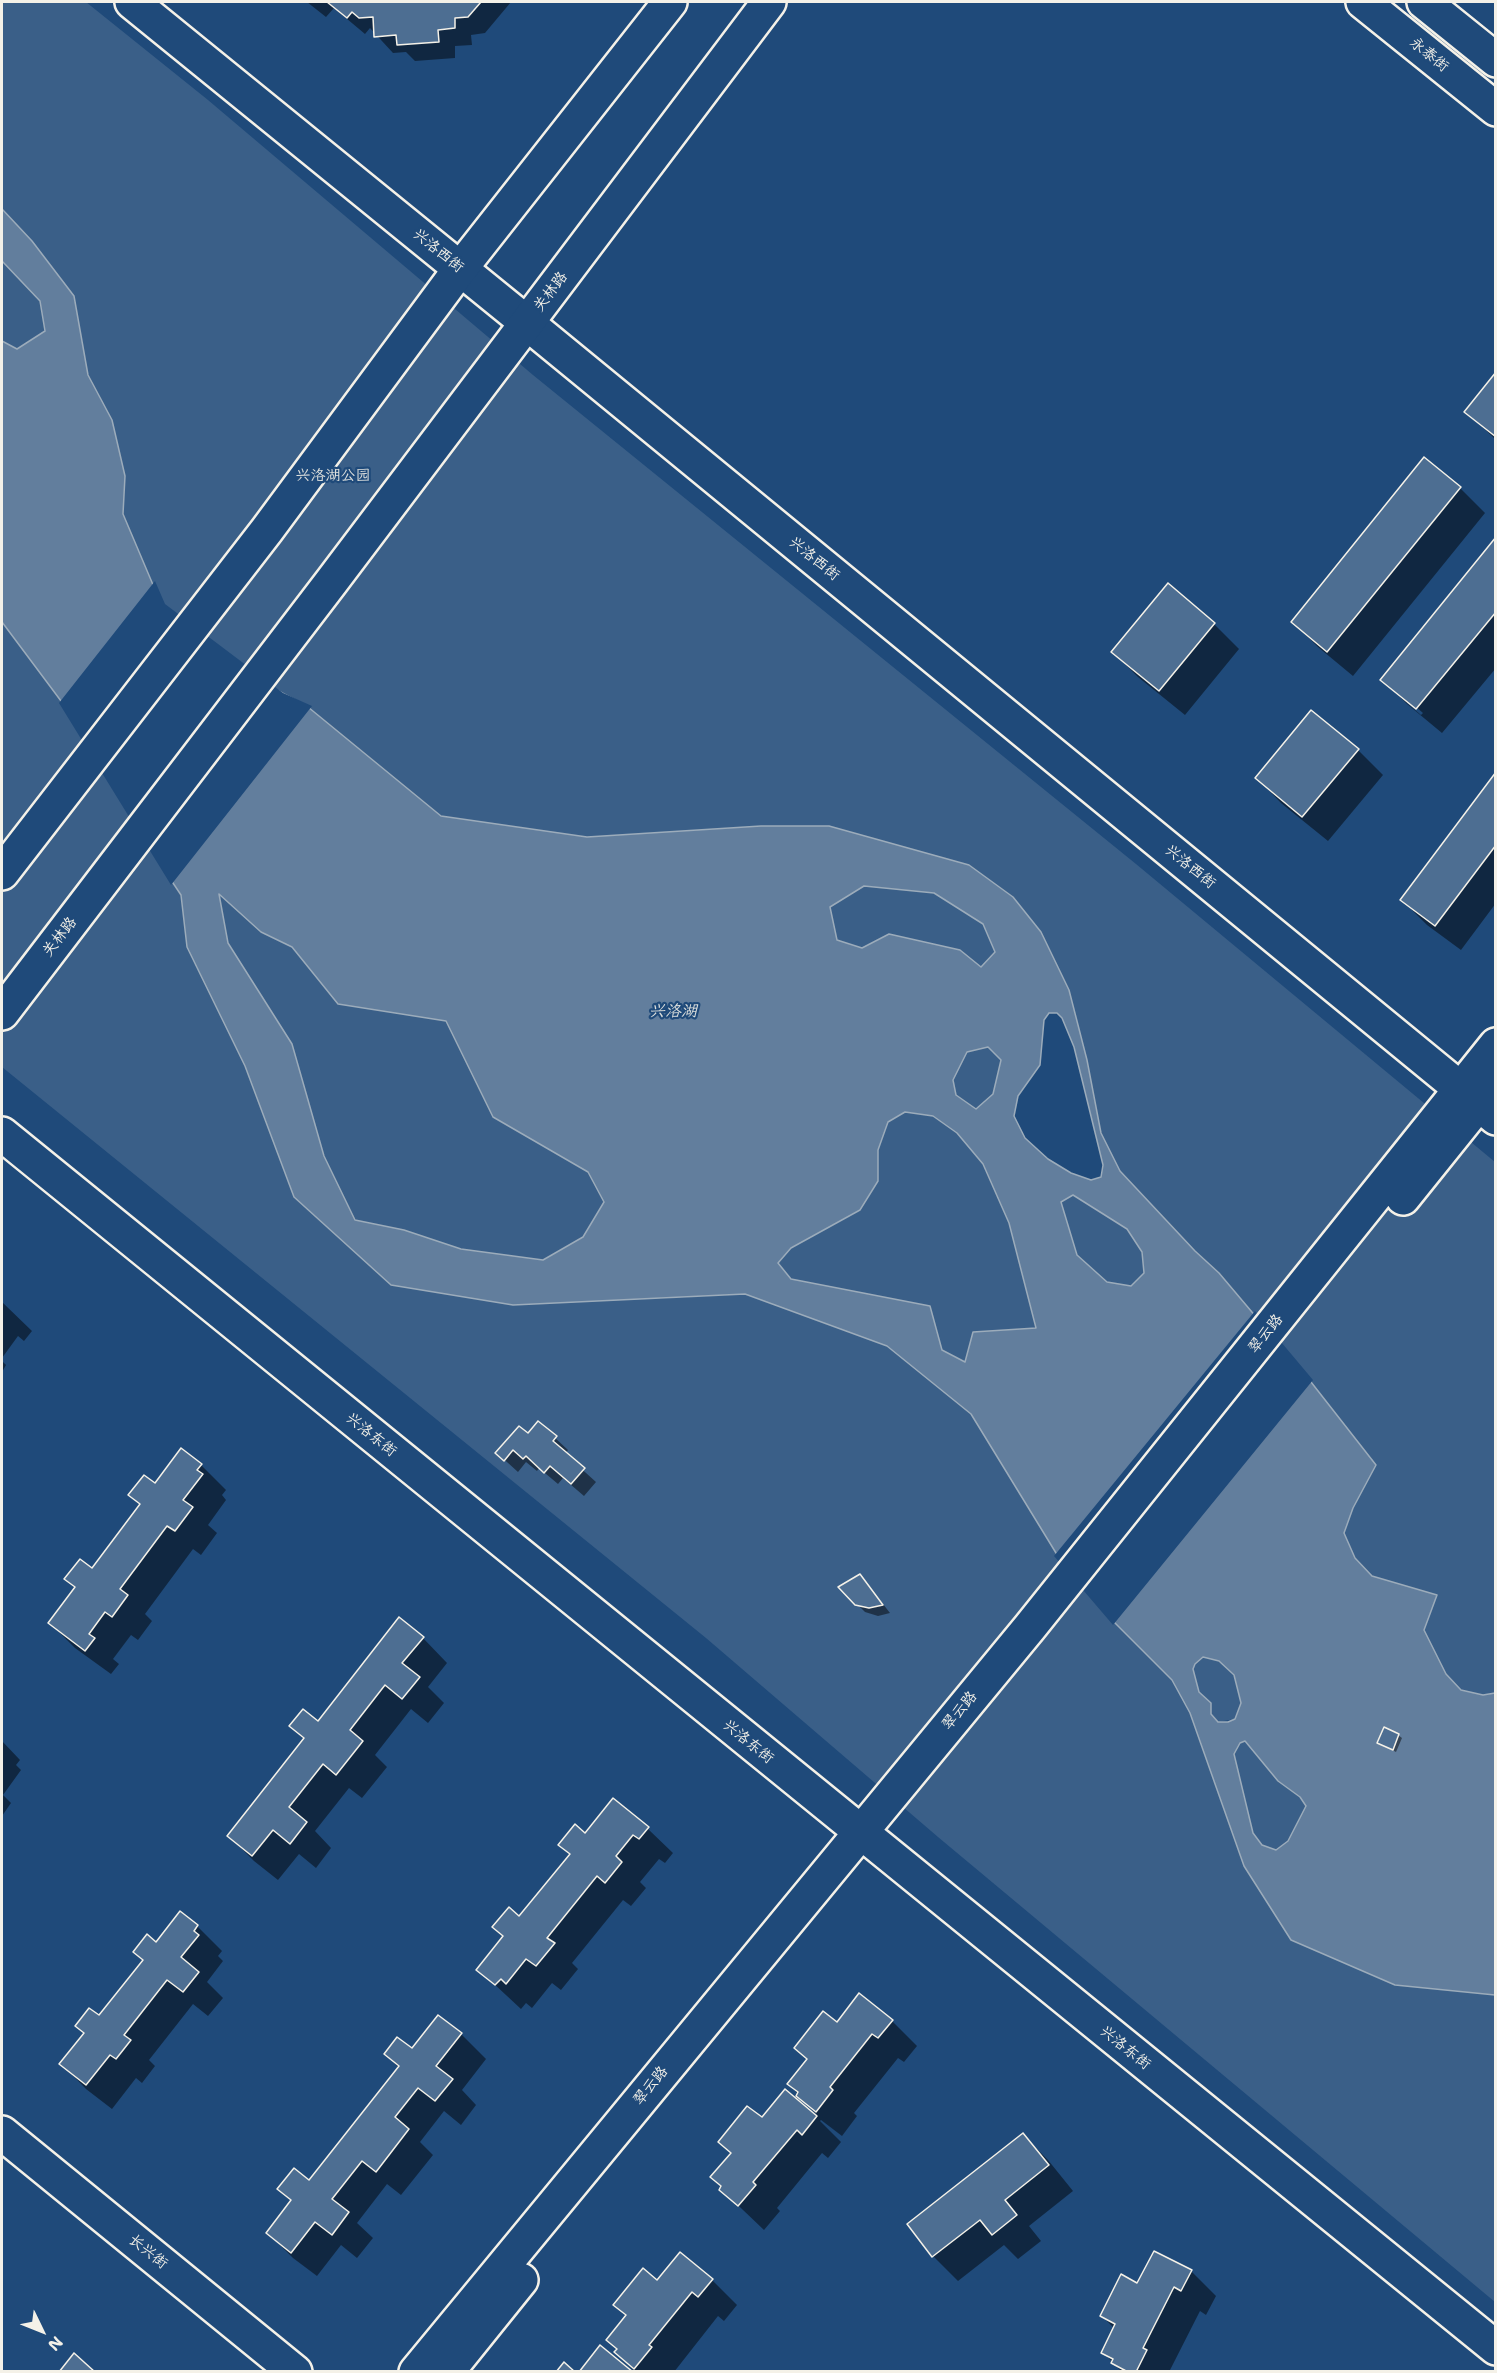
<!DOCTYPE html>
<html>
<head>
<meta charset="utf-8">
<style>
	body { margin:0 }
	#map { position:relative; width:1497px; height:2373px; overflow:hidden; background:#1f4a7a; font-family:"Shantell Sans",sans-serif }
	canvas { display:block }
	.frame { position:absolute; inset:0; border:3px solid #f4f1e8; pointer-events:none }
	.north { position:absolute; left:12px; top:2301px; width:60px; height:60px; -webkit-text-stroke:4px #1f4a7a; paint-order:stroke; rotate:133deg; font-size:16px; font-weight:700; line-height:24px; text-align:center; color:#f4f1e8 }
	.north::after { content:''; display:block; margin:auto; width:21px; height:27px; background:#f4f1e8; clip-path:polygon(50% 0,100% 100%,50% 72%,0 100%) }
</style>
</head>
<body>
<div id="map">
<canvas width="1497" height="2373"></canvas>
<div class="frame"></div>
<div class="north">N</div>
</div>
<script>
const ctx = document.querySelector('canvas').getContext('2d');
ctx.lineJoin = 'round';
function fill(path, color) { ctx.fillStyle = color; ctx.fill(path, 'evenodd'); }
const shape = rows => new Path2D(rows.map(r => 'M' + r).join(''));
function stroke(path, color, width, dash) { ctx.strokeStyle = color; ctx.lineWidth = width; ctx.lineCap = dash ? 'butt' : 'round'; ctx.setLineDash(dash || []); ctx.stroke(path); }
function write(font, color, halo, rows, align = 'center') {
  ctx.font = font + ' "Shantell Sans","LXGW WenKai TC",sans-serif'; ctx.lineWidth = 4.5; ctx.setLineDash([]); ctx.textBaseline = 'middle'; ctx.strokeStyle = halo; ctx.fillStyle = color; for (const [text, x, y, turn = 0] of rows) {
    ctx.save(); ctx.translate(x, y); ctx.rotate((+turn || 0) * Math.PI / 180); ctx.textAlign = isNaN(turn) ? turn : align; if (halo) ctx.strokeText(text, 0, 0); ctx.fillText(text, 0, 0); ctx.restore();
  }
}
fill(shape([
	[2,2,86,2,208,100,533,375,1136,864,1495,1162,1495,1693,1483,1695,1461,1690,1446,1674,1424,1630,1436,1595,1372,1576,1355,1558,1344,1533,1353,1508,1376,1465,1311,1382,1219,1273,1195,1251,1120,1171,1101,1133,1087,1060,1069,990,1041,932,829,826,761,826,587,837,441,816,308,707,282,695,162,606,123,514,125,476,112,421,88,375,74,296,32,241,2,209],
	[2,261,40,301,45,331,16,349,2,341],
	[2,622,61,701,155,856,181,895,187,947,245,1066,294,1197,391,1285,655,1299,745,1294,887,1346,971,1414,1056,1553,1114,1622,1172,1680,1190,1713,1244,1866,1395,1985,1495,1995,1495,2302,938,1837,706,1638,2,1067],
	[864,886,934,893,984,924,995,952,981,967,960,950,889,934,862,948,837,940,830,907],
	[219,893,261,932,292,947,338,1004,446,1020,493,1117,588,1172,604,1202,583,1237,543,1260,461,1249,404,1230,355,1220,324,1156,292,1044,228,943],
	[987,1047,1001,1060,993,1094,976,1109,956,1095,953,1080,967,1052],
	[905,1112,933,1116,957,1133,983,1164,1009,1223,1036,1328,973,1332,965,1362,942,1350,930,1306,791,1279,778,1263,791,1248,861,1210,878,1181,878,1150,888,1122],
	[1073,1195,1127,1229,1142,1252,1144,1273,1131,1286,1107,1282,1077,1255,1061,1202],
	[1202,1657,1219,1661,1234,1676,1241,1703,1235,1719,1218,1722,1211,1714,1211,1703,1199,1692,1193,1669,1195,1664],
	[1245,1741,1278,1781,1300,1797,1306,1806,1288,1841,1276,1850,1262,1845,1253,1833,1234,1754,1240,1743]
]), '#3a5f88');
const water = shape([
	[2,209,32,241,74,296,88,375,112,420,125,476,123,514,162,606,262,682,308,707,441,816,587,837,761,826,829,826,969,865,1013,897,1041,932,1069,990,1087,1060,1101,1133,1120,1171,1195,1251,1219,1273,1311,1382,1376,1465,1353,1508,1344,1533,1355,1558,1372,1576,1437,1595,1424,1630,1446,1674,1461,1690,1483,1695,1495,1693,1495,1995,1395,1985,1291,1940,1244,1866,1190,1713,1172,1680,1114,1622,1056,1553,971,1414,887,1346,745,1294,513,1305,391,1285,294,1197,245,1066,187,947,181,895,155,856,61,701,2,622,2,341,17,349,45,331,40,301,2,261,2,209],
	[864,886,934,893,983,924,995,952,981,967,960,950,889,934,862,948,837,940,830,907,864,886],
	[219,894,261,932,292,947,338,1004,446,1021,493,1117,588,1172,604,1202,583,1237,543,1260,461,1249,404,1230,355,1220,324,1156,292,1044,228,943,219,894],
	[1049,1013,1057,1013,1062,1018,1074,1047,1103,1165,1101,1177,1091,1180,1071,1173,1048,1159,1025,1138,1014,1116,1018,1096,1040,1065,1044,1020,1049,1013],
	[988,1047,1001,1060,993,1094,976,1109,956,1095,953,1080,967,1052,988,1047],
	[905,1112,933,1116,957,1133,983,1164,1009,1223,1036,1328,973,1332,965,1362,942,1350,930,1306,791,1279,778,1263,791,1248,860,1210,878,1181,878,1150,888,1122,905,1112],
	[1073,1195,1127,1229,1142,1252,1144,1273,1131,1286,1107,1282,1077,1255,1061,1202,1073,1195],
	[1203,1657,1219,1661,1234,1675,1241,1703,1235,1719,1228,1722,1218,1722,1211,1714,1211,1703,1199,1692,1193,1669,1195,1664,1203,1657],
	[1245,1741,1278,1781,1300,1797,1306,1806,1288,1841,1276,1850,1262,1845,1253,1833,1234,1754,1240,1743,1245,1741]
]);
fill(water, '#627e9d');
stroke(water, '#9cacbb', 1.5);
fill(shape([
	[155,581,165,604,283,693,312,706,171,885,59,703],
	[1255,1311,1313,1380,1113,1625,1054,1556]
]), '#1f4a7a');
fill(shape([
	[307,2,511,2,485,33,471,35,472,45,455,46,455,58,415,61,406,52,393,53,370,28,365,34,334,8,326,17],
	[1496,375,1496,440,1466,411],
	[1425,460,1460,488,1485,513,1353,676,1318,647,1293,622],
	[1496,539,1496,668,1442,733,1407,704,1382,679],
	[1407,699,1423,713,1421,715,1407,703],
	[1168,585,1214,624,1239,649,1185,715,1138,677,1113,652],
	[1358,750,1383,775,1328,841,1281,803,1257,778],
	[1496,774,1496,903,1461,950,1427,925,1402,900],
	[2,1302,32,1331,24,1341,18,1336,2,1358],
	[2,1361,6,1365,2,1372],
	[539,1423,568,1450,565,1454,596,1482,584,1496,563,1478,558,1484,539,1468,537,1471,526,1462,518,1472,497,1453,528,1436],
	[201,1465,226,1490,222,1495,226,1500,208,1525,217,1533,201,1555,193,1549,145,1614,152,1621,138,1640,131,1635,113,1659,119,1664,111,1674,75,1648,50,1623,76,1589,66,1579,92,1570,141,1505,130,1495],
	[860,1576,868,1585,890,1613,878,1616,865,1612,841,1588],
	[423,1638,447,1663,428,1687,444,1703,428,1723,411,1709,375,1755,387,1767,362,1798,349,1788,315,1831,331,1848,316,1868,299,1854,278,1880,254,1861,229,1836,305,1740,291,1726,318,1723],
	[1398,1735,1402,1738,1396,1752,1379,1743],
	[2,1741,20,1760,16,1765,21,1770,3,1795,11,1803,2,1816],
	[648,1829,673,1853,665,1863,659,1859,640,1882,646,1888,631,1906,623,1900,572,1963,578,1969,561,1990,552,1983,532,2008,526,2003,521,2009,478,1969,571,1855,560,1844,585,1835],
	[197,1926,222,1951,218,1956,223,1961,207,1982,223,1998,208,2016,193,2004,149,2060,155,2066,142,2083,136,2078,112,2109,86,2089,62,2064,144,1961,135,1952],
	[892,2021,917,2046,904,2062,898,2058,854,2113,857,2116,842,2136,821,2120,820,2121,841,2142,828,2158,822,2153,777,2208,780,2211,764,2230,721,2189,762,2119,817,2115,789,2084,808,2060,796,2048,837,2024],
	[461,2034,486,2059,462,2090,476,2105,461,2125,444,2111,420,2142,433,2155,401,2195,387,2184,357,2223,373,2238,357,2258,341,2245,317,2276,293,2258,268,2233,292,2202,279,2189,310,2182,399,2068,386,2054,412,2050],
	[1023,2135,1048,2160,1073,2191,1029,2226,1041,2241,1018,2259,1004,2245,958,2281,933,2256],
	[1191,2271,1216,2296,1206,2315,1200,2311,1169,2372,1122,2372,1103,2352,1115,2329,1102,2316,1138,2285],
	[712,2280,737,2305,724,2321,718,2316,674,2372,635,2372,616,2352,627,2317,615,2305,657,2282]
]), '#0007');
const building = shape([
	[327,2,481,2,468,17,455,18,455,28,438,30,439,42,397,45,396,35,374,37,373,17,359,18,352,12,347,18,327,2],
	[1496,372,1496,437,1464,412,1496,372],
	[1424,457,1461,487,1327,652,1291,622,1424,457],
	[1496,537,1496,612,1416,709,1380,680,1496,537],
	[1168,583,1215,623,1159,691,1111,652,1168,583],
	[1311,710,1359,749,1302,817,1255,778,1311,710],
	[1496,772,1496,845,1435,926,1400,900,1496,772],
	[538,1421,557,1436,553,1441,585,1468,571,1484,550,1466,544,1473,526,1456,523,1459,513,1450,504,1461,495,1453,519,1426,528,1433,538,1421],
	[181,1448,202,1464,197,1470,203,1474,183,1500,193,1507,175,1531,167,1526,120,1589,128,1595,112,1617,105,1612,89,1634,95,1638,85,1651,48,1623,75,1587,64,1579,80,1559,92,1568,140,1504,128,1495,144,1475,155,1483,181,1448],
	[860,1574,883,1605,869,1608,855,1605,838,1587,860,1574],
	[399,1617,424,1637,402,1663,420,1677,402,1699,385,1685,350,1730,363,1741,336,1775,323,1764,289,1807,307,1822,290,1844,273,1830,252,1856,227,1836,304,1738,289,1726,303,1709,318,1721,399,1617],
	[1384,1727,1399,1734,1393,1750,1377,1743,1384,1727],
	[613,1798,649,1827,639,1839,633,1835,616,1856,622,1862,605,1883,597,1876,547,1938,555,1943,536,1966,526,1959,506,1984,501,1979,495,1985,476,1970,503,1936,492,1927,509,1907,519,1916,570,1854,558,1845,575,1824,585,1833,613,1798],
	[180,1911,198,1925,194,1931,199,1935,181,1957,199,1972,183,1992,167,1980,124,2035,131,2040,116,2059,110,2055,86,2085,59,2064,84,2033,75,2026,89,2008,99,2015,143,1960,133,1952,147,1934,156,1942,180,1911],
	[859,1993,893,2020,878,2038,872,2034,830,2087,833,2090,816,2112,796,2096,798,2092,787,2084,807,2059,794,2048,823,2011,837,2022,859,1993],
	[438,2015,462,2033,436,2066,453,2079,435,2101,418,2088,395,2117,409,2129,376,2172,362,2161,332,2199,349,2212,332,2235,315,2222,291,2253,266,2233,291,2200,277,2189,294,2168,309,2180,399,2066,384,2054,397,2037,412,2048,438,2015],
	[785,2089,817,2116,802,2135,797,2130,753,2182,756,2185,738,2206,719,2190,721,2186,710,2177,731,2153,718,2142,747,2106,762,2117,785,2089],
	[1023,2133,1049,2165,1005,2200,1017,2215,992,2235,980,2220,932,2257,907,2224,1023,2133],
	[1154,2251,1192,2270,1181,2291,1174,2287,1143,2348,1147,2350,1136,2372,1128,2372,1111,2363,1113,2359,1101,2353,1115,2324,1100,2316,1121,2274,1137,2283,1154,2251],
	[680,2252,713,2279,698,2297,692,2292,649,2345,652,2347,634,2369,614,2352,617,2349,606,2340,626,2315,613,2305,643,2268,657,2280,680,2252],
	[600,2345,633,2372,579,2372,600,2345],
	[74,2353,95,2372,59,2372,74,2353],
	[564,2362,575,2372,556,2372,564,2362]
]);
fill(building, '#4d6e92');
stroke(building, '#f4f1e8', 1.5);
const secondary = shape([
	[132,2,527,323,1496,1118],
	[1363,2,1496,109],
	[1424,2,1496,60],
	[2,1134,1496,2348],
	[1403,1198,1496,1082],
	[2,2133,295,2372],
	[416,2372,1030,1627,1496,1045],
	[447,2372,521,2280]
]);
const primary = shape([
	[2,873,267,530,460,269,670,2],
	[2,1013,332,581,769,2]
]);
stroke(secondary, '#f4f1e8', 38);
stroke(primary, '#f4f1e8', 38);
stroke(secondary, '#1f4a7a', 33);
stroke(primary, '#1f4a7a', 33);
write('15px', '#f4f1e8', '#1f4a7a', [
	["永泰街",1429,55,39],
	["兴洛西街",438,251,39],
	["关林路",551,292,-53],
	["兴洛西街",814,559,39],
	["兴洛西街",1190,867,39],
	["关林路",60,937,-52],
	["翠云路",1266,1334,-51],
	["兴洛东街",371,1435,39],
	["翠云路",960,1711,-50],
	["兴洛东街",748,1742,39],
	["兴洛东街",1125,2048,39],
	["翠云路",651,2086,-51],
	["长兴街",148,2252,39]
]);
write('15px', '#e1e2de', '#1f4a7a', [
	["兴洛湖公园",333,476]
]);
write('italic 16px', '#dee0dd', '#1f4a7a', [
	["兴洛湖",673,1012]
]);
</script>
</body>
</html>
